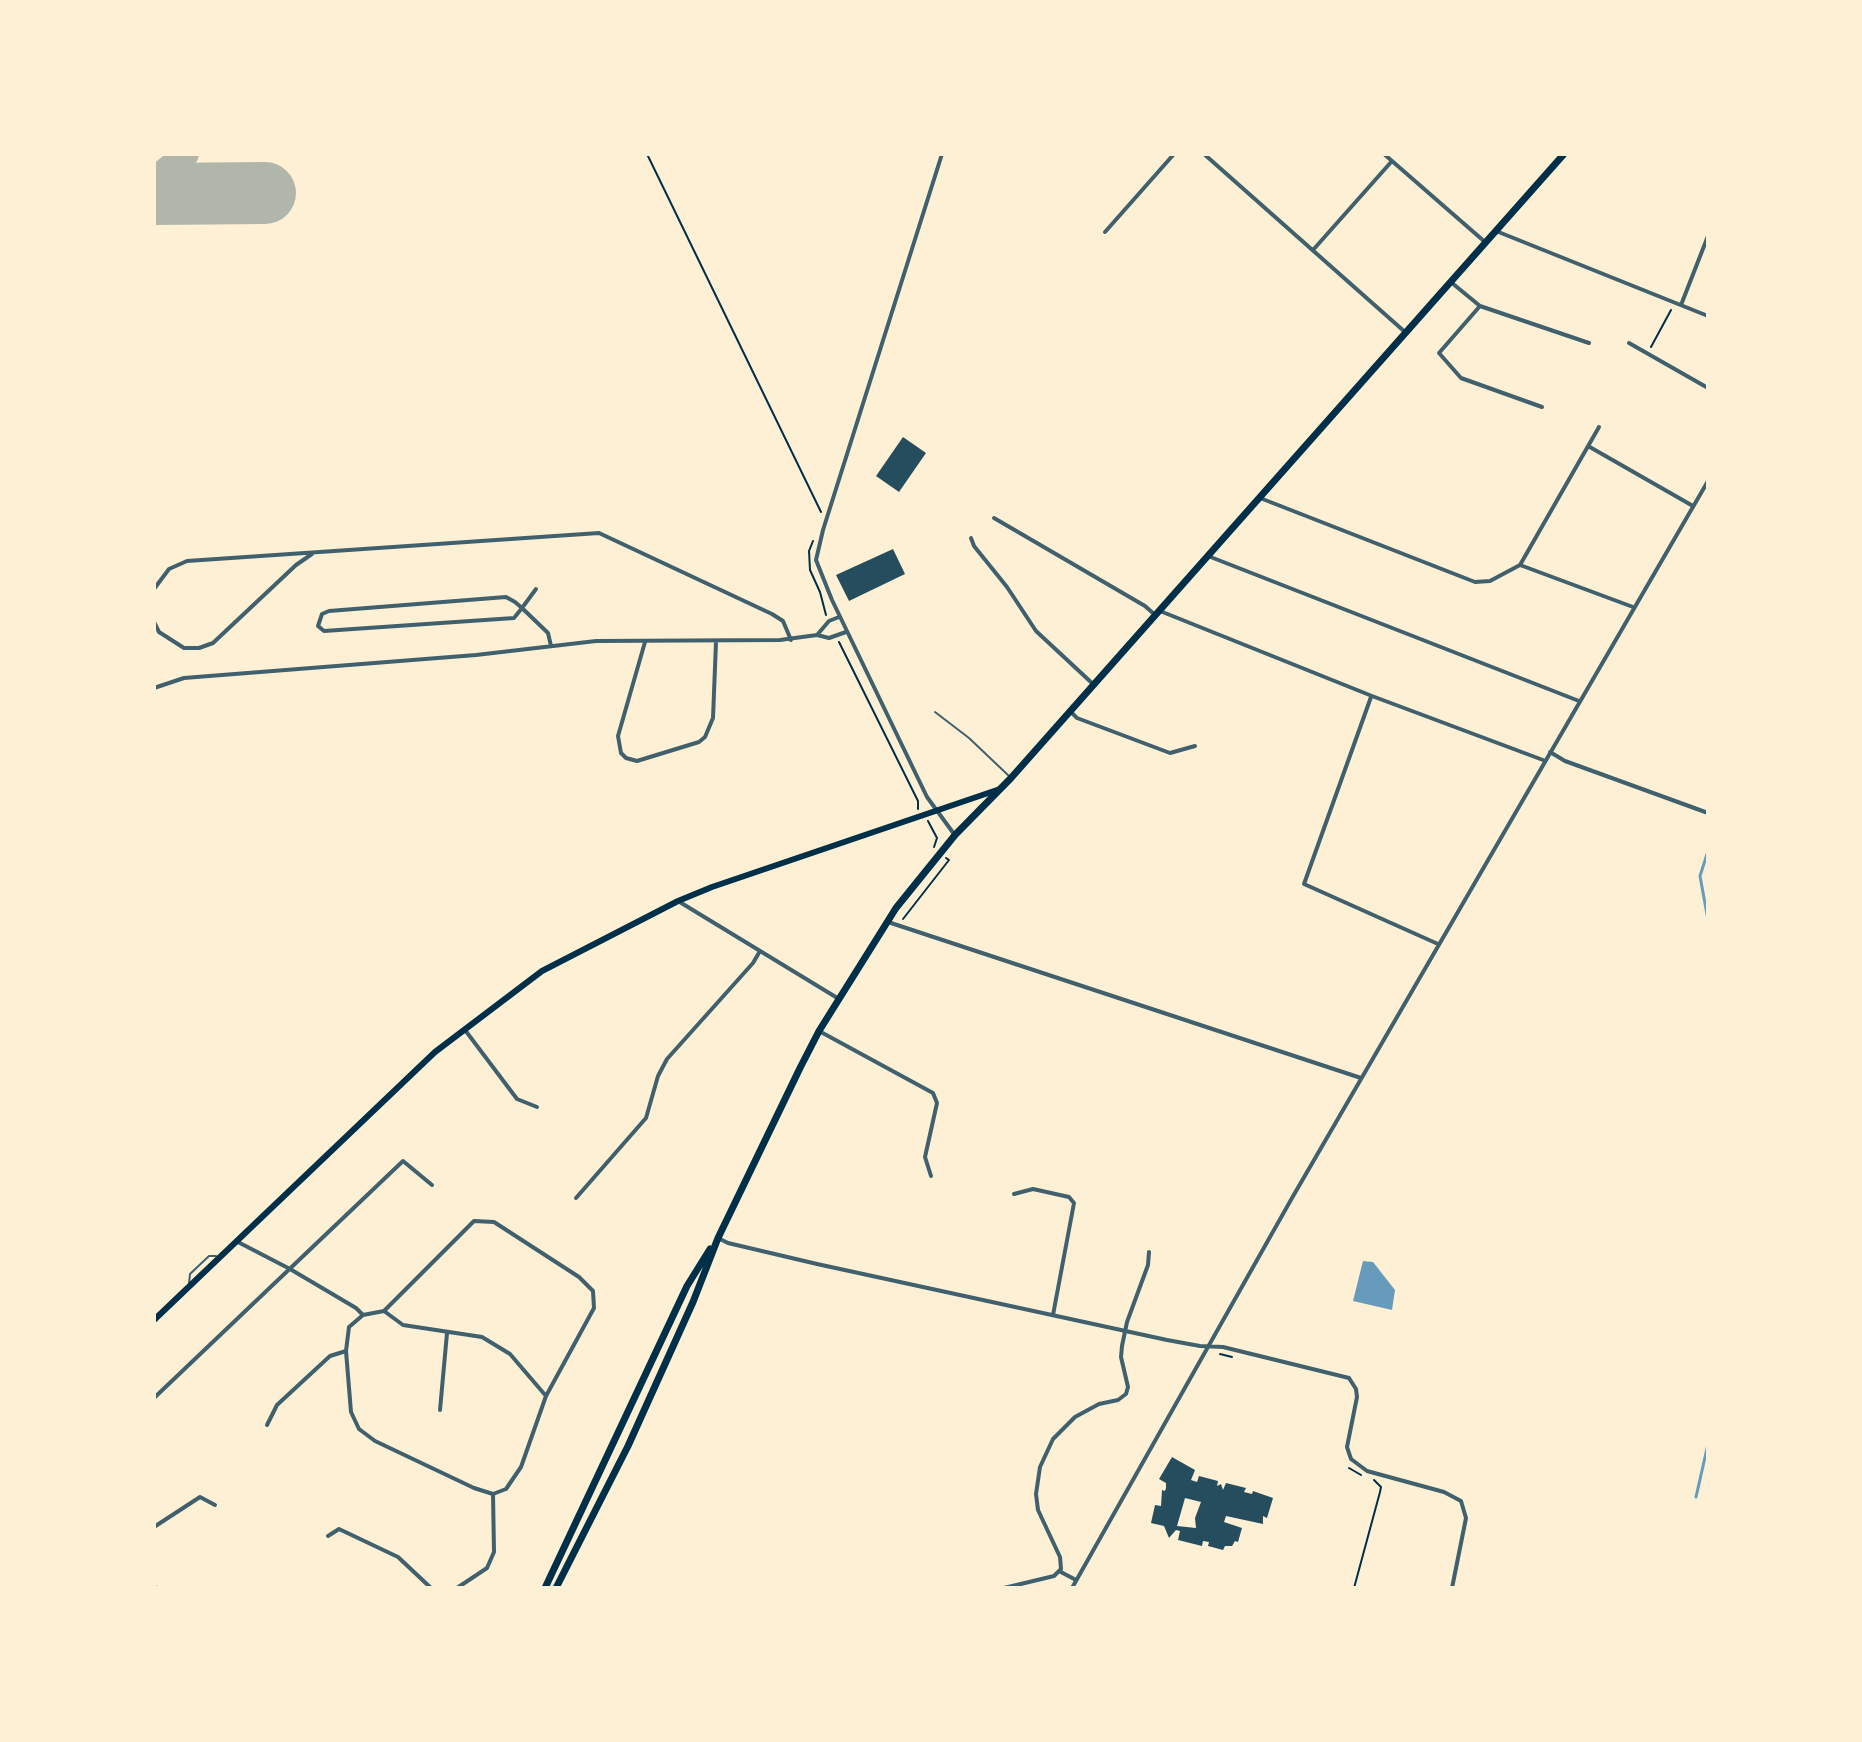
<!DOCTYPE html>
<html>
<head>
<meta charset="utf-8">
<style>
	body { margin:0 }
	#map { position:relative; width:1862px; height:1742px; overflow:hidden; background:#fdf0d5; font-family:"PT Sans Narrow",sans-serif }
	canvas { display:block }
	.frame { position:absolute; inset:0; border:156px solid #fdf0d5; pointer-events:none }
</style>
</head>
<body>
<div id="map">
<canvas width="1862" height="1742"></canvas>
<div class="frame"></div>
</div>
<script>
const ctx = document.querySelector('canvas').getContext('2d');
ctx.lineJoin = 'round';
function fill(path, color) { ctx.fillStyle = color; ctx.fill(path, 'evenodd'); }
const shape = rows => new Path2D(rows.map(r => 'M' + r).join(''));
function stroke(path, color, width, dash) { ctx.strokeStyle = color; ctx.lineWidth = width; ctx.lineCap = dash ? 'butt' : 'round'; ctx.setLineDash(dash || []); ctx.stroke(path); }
fill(shape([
	[1363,1261,1373,1262,1395,1290,1392,1310,1353,1301]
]), '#669bbc');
stroke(shape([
	[1708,851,1700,876,1708,920],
	[1696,1497,1708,1444]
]), '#669bbc', 3);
stroke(shape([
	[154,180,186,154]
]), '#b1b6ab', 26);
stroke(shape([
	[154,194,265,193]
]), '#b1b6ab', 62);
fill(shape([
	[903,437,926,453,899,492,876,476],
	[893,549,905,574,849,601,836,575],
	[1172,1457,1195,1470,1191,1480,1197,1482,1199,1476,1218,1481,1217,1486,1221,1484,1223,1490,1226,1483,1246,1488,1244,1492,1252,1494,1253,1491,1273,1498,1267,1518,1263,1516,1263,1524,1226,1516,1224,1522,1242,1528,1238,1542,1235,1541,1232,1546,1225,1546,1223,1550,1208,1546,1209,1542,1203,1541,1202,1546,1178,1540,1180,1531,1176,1530,1169,1538,1164,1526,1151,1523,1155,1505,1161,1506,1162,1490,1165,1491,1166,1488,1166,1483,1159,1479],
	[1185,1498,1201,1502,1195,1518,1196,1528,1177,1526]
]), '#264d5e');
stroke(shape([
	[647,154,821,512],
	[1651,347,1671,310],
	[813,541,809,551,810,570,820,592,826,615],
	[839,642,918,801,918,809],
	[928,821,937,838,934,847],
	[903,919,949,860,946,858],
	[1220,1354,1232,1357],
	[1349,1468,1361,1475],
	[1354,1588,1380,1492,1381,1487,1374,1480]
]), '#003049', 2);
stroke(shape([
	[935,712,969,738,1009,776],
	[189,1283,190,1274,209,1256,216,1256]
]), '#3f606c', 2);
stroke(shape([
	[942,154,823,530,816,560,832,600,927,797,954,834],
	[1204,154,1405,332],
	[1384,154,1485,242],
	[1496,231,1708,316],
	[1105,232,1174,154],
	[1313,250,1392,161],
	[1452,283,1480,306,1589,343],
	[1681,305,1708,236],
	[1480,306,1439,353,1461,378,1542,407],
	[1629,343,1708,388],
	[1588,446,1693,506],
	[1260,498,1475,582,1490,581,1520,565,1633,607],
	[994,518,1145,606,1154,614],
	[971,538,974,546,1007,587,1036,631,1093,684],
	[1208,556,1579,701],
	[1520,565,1599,427],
	[154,589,169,569,187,561,599,533,772,614,783,621,791,640],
	[536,589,522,608,514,618,324,631,318,626,322,614,329,611,506,597,515,602,522,608,548,633,551,646],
	[1160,611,1372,696,1543,760],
	[154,622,159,632,184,648,199,648,213,643,296,565,312,554],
	[817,635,829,621,839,617],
	[645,642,618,736,621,753,626,758,637,761,699,742,705,737,713,718,716,642],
	[154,688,184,678,476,655,596,641,780,640,817,635,829,638,846,632],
	[1371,697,1304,884,1438,944],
	[1070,711,1077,718,1170,753,1195,746],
	[1550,752,1565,761,1708,813],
	[678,901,839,999],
	[888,922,1361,1078],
	[465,1030,517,1099,537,1107],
	[819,1031,933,1093,937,1103,925,1157,931,1176],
	[1014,1194,1033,1189,1069,1197,1074,1203,1053,1315],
	[576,1198,646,1118,658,1076,667,1059,753,963,760,951],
	[718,1238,728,1243,817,1264,1167,1340,1200,1346,1223,1347,1349,1378,1356,1389,1357,1397,1347,1447,1351,1459,1367,1471,1444,1492,1461,1501,1466,1518,1452,1588],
	[236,1241,290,1269,356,1308,363,1315,384,1311,403,1325,482,1337,510,1354,546,1396],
	[363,1315,349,1327,346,1351,351,1412,359,1429,375,1441,474,1488,493,1494,506,1489,521,1467,546,1396,594,1308,593,1291,579,1277,494,1222,474,1221,384,1311],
	[154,1398,403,1161,432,1185],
	[440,1410,447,1333],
	[267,1425,277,1405,330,1356,346,1351],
	[154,1527,200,1497,215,1505],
	[328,1536,339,1529,398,1557,431,1588],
	[1059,1571,1076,1580],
	[154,1586,156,1588],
	[457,1588,487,1568,494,1552,493,1494],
	[1004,1588,1054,1576,1061,1569,1060,1557,1038,1510,1036,1494,1040,1467,1053,1439,1075,1417,1099,1404,1118,1400,1126,1394,1128,1387,1121,1357,1122,1346,1127,1322,1148,1265,1149,1252],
	[1072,1588,1292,1198,1708,481]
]), '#3f606c', 4);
stroke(shape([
	[154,1320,435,1052,542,971,678,901,712,887,1000,789]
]), '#003049', 6);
stroke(shape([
	[545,1588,687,1286,710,1249],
	[556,1588,628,1446,693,1302,718,1238,800,1068,819,1031,896,908,955,835,1011,778,1564,154]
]), '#003049', 7);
</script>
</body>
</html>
